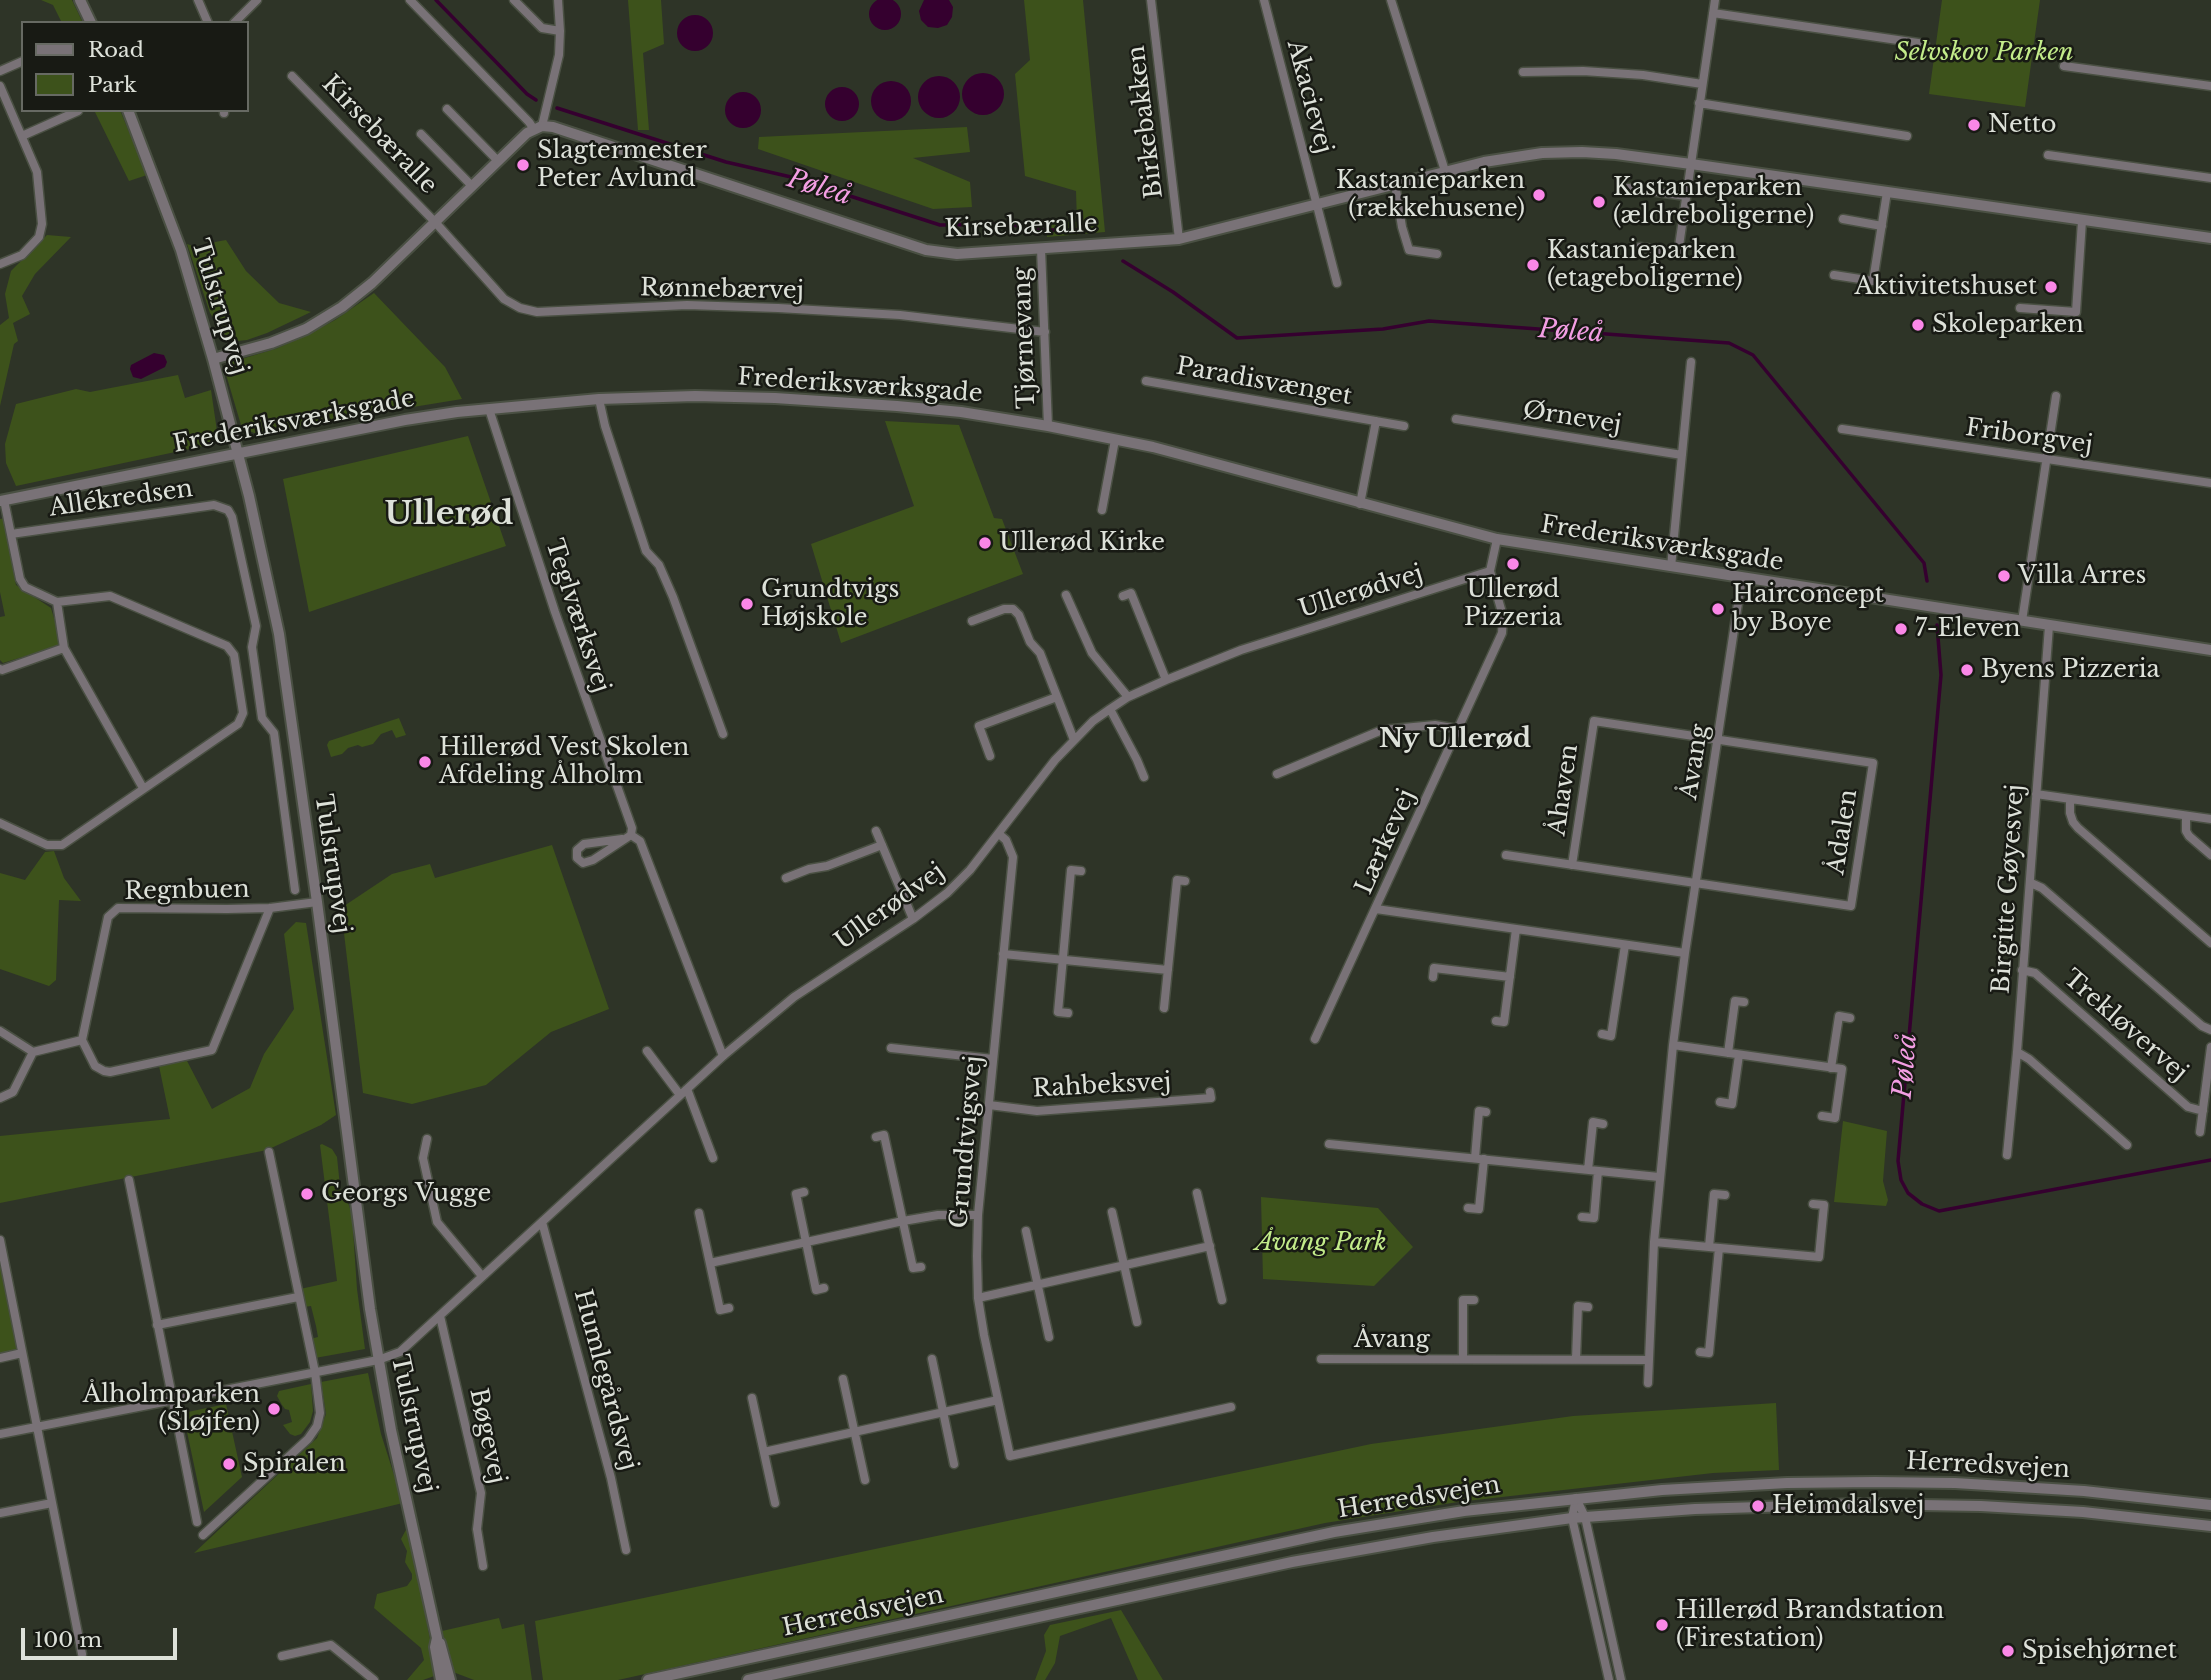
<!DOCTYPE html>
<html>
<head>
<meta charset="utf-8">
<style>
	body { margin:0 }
	#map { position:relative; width:2211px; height:1680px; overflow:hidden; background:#2e3427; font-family:"Libre Baskerville",serif }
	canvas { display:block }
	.legend { position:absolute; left:21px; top:21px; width:228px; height:91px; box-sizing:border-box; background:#181a14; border:2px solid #676a63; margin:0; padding:9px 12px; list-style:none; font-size:21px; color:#dde1d9 }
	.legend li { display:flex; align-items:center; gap:14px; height:35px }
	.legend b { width:35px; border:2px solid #676a63 }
	.scale { position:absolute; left:21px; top:1628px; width:156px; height:32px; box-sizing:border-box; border:4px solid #dde1d9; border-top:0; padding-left:9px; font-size:21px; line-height:24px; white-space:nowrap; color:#dde1d9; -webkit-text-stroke:5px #181a14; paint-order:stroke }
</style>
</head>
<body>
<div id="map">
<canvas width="2211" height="1680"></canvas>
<ul class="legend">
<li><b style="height:9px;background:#797277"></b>Road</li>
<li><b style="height:19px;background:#3d521b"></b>Park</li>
</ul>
<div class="scale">100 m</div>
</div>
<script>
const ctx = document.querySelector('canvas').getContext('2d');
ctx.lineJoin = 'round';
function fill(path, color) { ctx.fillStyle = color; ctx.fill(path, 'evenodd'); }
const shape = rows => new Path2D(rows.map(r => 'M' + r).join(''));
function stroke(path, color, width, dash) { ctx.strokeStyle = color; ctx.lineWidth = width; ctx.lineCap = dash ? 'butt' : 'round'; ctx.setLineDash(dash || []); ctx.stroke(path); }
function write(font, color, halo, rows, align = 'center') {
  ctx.font = font + ' "Libre Baskerville",serif'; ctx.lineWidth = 5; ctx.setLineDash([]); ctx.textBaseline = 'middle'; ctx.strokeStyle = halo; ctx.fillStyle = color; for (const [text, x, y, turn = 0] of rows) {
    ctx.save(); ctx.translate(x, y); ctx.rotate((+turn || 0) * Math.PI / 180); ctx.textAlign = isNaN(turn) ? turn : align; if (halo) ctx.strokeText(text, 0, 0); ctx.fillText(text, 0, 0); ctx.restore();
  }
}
fill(shape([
	[41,0,72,0,83,23,62,23,53,5],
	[628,0,661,0,664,44,643,53,649,130,638,130],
	[1024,0,1083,0,1105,232,1047,237,1046,222,1077,222,1076,191,1025,176,1015,74,1030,60],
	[1942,0,2040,0,2025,107,1929,94],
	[94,110,120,110,147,175,129,181],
	[967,127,970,152,913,158,970,182,972,207,933,209,758,149,759,137],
	[47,235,71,237,35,274,22,296,30,314,13,323,18,341,14,344,0,406,0,325,9,318,5,294,11,271],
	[226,240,246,271,279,303,311,312,267,333,247,340,237,341,224,334,210,313,187,244,208,251,215,242],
	[374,293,445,367,462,399,254,433,245,429,241,425,225,371,231,362,275,349,305,336,335,320],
	[178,375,185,398,211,390,217,431,208,445,16,486,6,463,5,444,16,404,76,389,90,392],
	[885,421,959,425,994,518,1002,519,1023,574,841,643,811,544,914,506],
	[468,436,506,546,309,612,283,479],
	[4,518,16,585,51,608,62,645,3,663,0,660,0,617,5,616,0,592,0,519],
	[399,718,406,735,396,738,392,730,381,734,373,744,362,747,358,745,348,748,342,754,331,757,327,745,329,741],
	[552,845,609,1009,551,1032,486,1085,412,1104,363,1093,341,908,392,874,430,864,435,878],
	[54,851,64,878,81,901,59,900,56,980,49,986,0,969,0,873,25,880,45,852],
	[296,922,306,923,336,1115,321,1125,267,1150,0,1203,0,1136,170,1119,159,1066,186,1059,212,1109,250,1088,264,1054,294,1009,284,934],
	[1843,1121,1887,1131,1883,1181,1888,1200,1886,1206,1834,1202],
	[322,1144,332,1149,337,1157,341,1196,346,1196,352,1215,357,1289,365,1349,315,1358,310,1339,318,1337,316,1326,311,1306,304,1307,300,1289,337,1281,320,1145],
	[1261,1197,1378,1208,1413,1247,1374,1286,1263,1279],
	[0,1240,22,1353,0,1358],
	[368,1373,381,1434,403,1503,194,1553,317,1438,326,1414,321,1382],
	[311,1384,313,1411,310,1422,301,1434,295,1436,290,1434,283,1425,292,1422,289,1410,285,1409,282,1405,277,1396,279,1391],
	[1776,1403,1779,1470,1713,1473,1458,1502,1325,1523,618,1680,543,1680,535,1621,1371,1444,1573,1416],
	[226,1404,242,1477,204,1512,183,1413],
	[408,1526,437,1675,423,1680,407,1680,424,1660,421,1648,374,1608,377,1594,407,1586,412,1579,412,1574,405,1562,407,1551,401,1539],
	[1121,1610,1163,1680,1138,1680,1111,1618,1060,1636,1055,1663,1045,1680,1035,1680,1046,1651,1044,1635,1050,1625],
	[499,1618,502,1629,524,1624,532,1680,474,1680,453,1672,442,1631]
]), '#3d521b');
fill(shape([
	'869 14a16 16 0 1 1 32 0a16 16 0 1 1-32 0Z',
	[924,0,949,0,953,7,952,17,947,25,938,28,928,27,921,20,919,11],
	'677 33a18 18 0 1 1 36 0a18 18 0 1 1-36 0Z',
	'962 94a21 21 0 1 1 42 0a21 21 0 1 1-42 0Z',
	'918 97a21 21 0 1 1 42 0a21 21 0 1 1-42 0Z',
	'871 101a20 20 0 1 1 40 0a20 20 0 1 1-40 0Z',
	'825 104a17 17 0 1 1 34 0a17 17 0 1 1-34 0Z',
	'725 110a18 18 0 1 1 36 0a18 18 0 1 1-36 0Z',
	[154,353,164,355,167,362,165,367,141,379,133,377,130,369,131,365]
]), '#35002f');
stroke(shape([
	[436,0,527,94,536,100],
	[557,108,726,162,791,177,940,225,1010,224,1034,230,1087,230],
	[1123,261,1173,292,1237,338,1383,329,1429,321,1729,343,1753,355,1924,563,1927,581],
	[1937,625,1941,675,1898,1161,1901,1180,1908,1193,1922,1204,1939,1211,2211,1160]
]), '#35002f', 3.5);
const minor = shape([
	[198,0,208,23],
	[410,0,529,122,533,128],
	[514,0,542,28,560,31],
	[1151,0,1179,239],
	[1264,0,1337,283],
	[1391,0,1445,171],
	[1713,13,1925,44],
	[234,23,257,0],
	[2064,66,2211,86],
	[0,71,23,61],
	[1523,72,1583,71,1643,75,1702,84],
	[292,76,435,222,504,299,520,308,537,312,687,305,778,308,900,315,1045,332],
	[0,86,37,172,42,224,39,237,22,255,0,264],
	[1699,103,1907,136],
	[447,109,498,161],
	[224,110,224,113],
	[542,126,559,55,560,31,558,0],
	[421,134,472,186],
	[22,136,78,111],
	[2048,155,2211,178],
	[1395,184,1402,227,1409,250,1437,254],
	[1628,188,1686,196],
	[1843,219,1882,226],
	[1640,247,1678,253,1715,0],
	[1041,249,1048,426],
	[1834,275,1873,281,1887,192],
	[2020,308,2076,312,2082,221],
	[1146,381,1404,426],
	[599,399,605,426,646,551,659,565,673,597,723,734],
	[489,409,555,612,632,828,631,835,593,860,583,863,577,858,577,850,584,844,622,839],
	[1456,419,1682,455],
	[1842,429,2211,483],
	[1360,504,1376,421],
	[1102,510,1115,440],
	[11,534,214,505,228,510,232,517,256,626,252,647,262,718,274,733,295,890],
	[1671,567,1691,362],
	[1066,595,1092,653,1128,697],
	[1123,596,1131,593,1166,680],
	[57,602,64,648,143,788],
	[972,621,1004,609,1013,609,1019,615,1030,642,1040,653,1074,740],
	[2022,621,2056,396],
	[0,669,2,670,64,648],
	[1110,709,1137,760,1144,777],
	[990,756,979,726,1057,697],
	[1277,774,1382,730,1435,725,1458,729],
	[2036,794,2211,819],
	[2070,799,2070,813,2073,822,2078,828,2211,943],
	[2186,816,2186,831,2189,836,2211,855],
	[0,823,47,845,62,845,238,724,243,713,234,655,227,646,110,596,57,602,25,587,20,579,4,500],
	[876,831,913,919],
	[999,834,1006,840,1013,857,978,1215,977,1256,978,1298,984,1335,1010,1456,1231,1407],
	[631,835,640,841,723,1056],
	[1506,855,1851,906,1873,763,1594,721,1572,865],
	[786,878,809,869,827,866,882,845],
	[2031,883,2042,888,2202,1026,2211,1030],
	[270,908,212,1050,110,1072,104,1071,95,1066,82,1040,108,917,118,908,227,909,270,908,317,902],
	[1376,909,1685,953],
	[1003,954,1168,970],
	[2022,970,2035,973,2188,1107,2203,1111],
	[1433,977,1434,968,1510,977],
	[1164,1008,1177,880,1185,881],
	[1068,1013,1058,1012,1071,870,1081,871],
	[1496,1021,1504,1022,1516,929],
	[0,1031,33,1052,82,1040],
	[1602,1034,1611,1036,1625,945],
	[1315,1039,1502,633,1503,616,1490,571,1497,539],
	[1673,1045,1842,1069,1835,1118,1822,1116],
	[891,1048,993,1059],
	[647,1051,680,1095],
	[2017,1052,2029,1059,2127,1145],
	[1728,1053,1735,1001,1744,1002],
	[1831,1068,1839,1016,1850,1018],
	[687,1089,713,1158],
	[0,1098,13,1092,33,1052],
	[1720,1102,1732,1104,1739,1055],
	[989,1105,1037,1111,1211,1098,1210,1092],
	[2200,1132,2211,1047],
	[876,1137,884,1135,913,1268,921,1267],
	[427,1139,423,1158,437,1222,482,1276],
	[1329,1144,1659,1177],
	[2007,1155,2017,1052,2049,626],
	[1475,1158,1479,1111,1486,1112],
	[1588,1170,1593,1122,1603,1124],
	[129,1180,197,1522],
	[804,1192,796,1194,816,1290,824,1288],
	[1197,1193,1222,1300],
	[1468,1208,1479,1209,1484,1159],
	[1112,1212,1137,1322],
	[699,1213,720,1310,729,1308],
	[1582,1217,1594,1218,1598,1171],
	[542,1222,611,1478,626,1550],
	[1026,1231,1049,1337],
	[0,1240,82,1654],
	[1654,1242,1819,1257,1824,1205,1813,1204],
	[1709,1247,1714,1194,1725,1195],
	[710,1263,903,1221,938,1215,978,1215],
	[978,1298,1210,1246],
	[440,1316,481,1493,477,1529,483,1566],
	[157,1325,298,1297],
	[1700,1352,1709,1353,1719,1248],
	[0,1358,22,1353],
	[932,1359,954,1464],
	[1321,1359,1648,1360],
	[1463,1359,1463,1300,1474,1300],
	[1576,1359,1578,1306,1588,1307],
	[843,1379,865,1480],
	[1648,1383,1654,1242,1673,1045,1685,953,1742,577],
	[752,1398,775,1503],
	[0,1434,378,1360,400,1352,723,1056,794,997,913,919,947,893,970,870,1055,760,1093,721,1110,709,1128,697,1166,680,1241,650,1490,571],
	[764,1452,998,1400],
	[1576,1498,1585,1517,1621,1680],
	[1576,1498,1572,1518,1609,1680],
	[0,1513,52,1503],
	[203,1535,308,1439,317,1426,320,1413,315,1372,269,1152],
	[282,1656,331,1645,374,1680]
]);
const tertiary = shape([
	[80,0,91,23],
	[128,110,181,250,213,359,249,496,279,634,317,902,370,1309,391,1430,437,1638,435,1647,441,1680],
	[213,359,271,343,306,329,342,307,372,283,527,133,542,126,553,127,926,250,957,254,1179,239,1484,162,1542,153,1582,152,1616,154,1691,164,2211,238],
	[0,501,405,420,457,412,599,399,695,396,775,398,897,406,961,412,1048,426,1153,447,1497,539,2211,650],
	[440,1643,450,1680],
	[648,1680,1334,1532,1464,1511,1662,1490,1787,1483,1875,1482,1955,1483,2084,1491,2211,1505],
	[748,1680,1292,1562,1433,1537,1572,1518,1695,1509,1859,1504,1981,1506,2083,1512,2211,1526]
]);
stroke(minor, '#4a5043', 11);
stroke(tertiary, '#4a5043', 14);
stroke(minor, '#797277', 8);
stroke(tertiary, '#797277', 10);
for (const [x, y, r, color] of [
	[1974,125,7,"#fa87e7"],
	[523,165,7,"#fa87e7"],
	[1539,195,7,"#fa87e7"],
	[1599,202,7,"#fa87e7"],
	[1533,265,7,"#fa87e7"],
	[2051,287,7,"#fa87e7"],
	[1918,325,7,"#fa87e7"],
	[985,543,7,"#fa87e7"],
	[1513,564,7,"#fa87e7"],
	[2004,576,7,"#fa87e7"],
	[747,604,7,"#fa87e7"],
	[1718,609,7,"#fa87e7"],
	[1901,629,7,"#fa87e7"],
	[1967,670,7,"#fa87e7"],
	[425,762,7,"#fa87e7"],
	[307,1194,7,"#fa87e7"],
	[274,1409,7,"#fa87e7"],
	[229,1464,7,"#fa87e7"],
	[1758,1506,7,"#fa87e7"],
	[1662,1625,7,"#fa87e7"],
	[2008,1651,7,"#fa87e7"]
]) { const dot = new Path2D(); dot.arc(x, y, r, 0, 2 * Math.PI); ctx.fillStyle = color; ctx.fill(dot); stroke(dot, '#181a14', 2.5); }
write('italic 24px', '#c3ec8a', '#181a14', [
	["Selvskov Parken",1984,53],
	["Åvang Park",1321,1243]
]);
write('24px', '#dde1d9', '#181a14', [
	["Akacievej",1309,97,75],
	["Birkebakken",1146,122,-97],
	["Kirsebæralle",379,135,46],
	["Kirsebæralle",1021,227,-2],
	["Rønnebærvej",722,290,1],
	["Tulstrupvej",219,307,73],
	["Tjørnevang",1025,338,-92],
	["Paradisvænget",1264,382,10],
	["Frederiksværksgade",860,386,4],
	["Ørnevej",1572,418,9],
	["Frederiksværksgade",294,422,-11],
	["Friborgvej",2029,437,8],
	["Allékredsen",121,499,-8],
	["Frederiksværksgade",1662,544,9],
	["Ullerødvej",1361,592,-17],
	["Teglværksvej",577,616,72],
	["Åvang",1695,762,-81],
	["Åhaven",1564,790,-82],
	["Ådalen",1843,832,-81],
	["Lærkevej",1386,842,-66],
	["Tulstrupvej",332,864,82],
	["Birgitte Gøyesvej",2009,889,-86],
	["Regnbuen",187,891,-1],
	["Ullerødvej",890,907,-36],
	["Trekløvervej",2125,1026,41],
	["Rahbeksvej",1102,1086,-3],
	["Grundtvigsvej",967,1142,-85],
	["Åvang",1392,1340],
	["Humlegårdsvej",605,1380,75],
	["Tulstrupvej",413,1424,78],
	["Bøgevej",487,1436,78],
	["Herredsvejen",1988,1466,3],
	["Herredsvejen",1419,1498,-9],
	["Herredsvejen",863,1612,-12]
]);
write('24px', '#dde1d9', '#181a14', [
	["Netto",1988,125],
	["Slagtermester",537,151],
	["Peter Avlund",537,179],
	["Kastanieparken",1525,181,"right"],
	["(rækkehusene)",1525,209,"right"],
	["Kastanieparken",1613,188],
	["(ældreboligerne)",1613,216],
	["Kastanieparken",1547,251],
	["(etageboligerne)",1547,279],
	["Aktivitetshuset",2037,287,"right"],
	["Skoleparken",1932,325],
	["Ullerød Kirke",999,543],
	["Villa Arres",2018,576],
	["Grundtvigs",761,590],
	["Højskole",761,618],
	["Ullerød",1513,590,"center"],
	["Pizzeria",1513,618,"center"],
	["Hairconcept",1732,595],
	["by Boye",1732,623],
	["7-Eleven",1915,629],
	["Byens Pizzeria",1981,670],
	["Hillerød Vest Skolen",439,748],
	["Afdeling Ålholm",439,776],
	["Georgs Vugge",321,1194],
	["Ålholmparken",260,1395,"right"],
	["(Sløjfen)",260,1423,"right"],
	["Spiralen",243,1464],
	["Heimdalsvej",1772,1506],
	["Hillerød Brandstation",1676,1611],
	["(Firestation)",1676,1639],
	["Spisehjørnet",2022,1651]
], 'left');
write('italic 26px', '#f39ee3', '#181a14', [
	["Pøleå",819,188,17],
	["Pøleå",1571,332,4],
	["Pøleå",1906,1066,-85]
]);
write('bold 26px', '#dde1d9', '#181a14', [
	["Ny Ullerød",1455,740]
]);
write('bold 32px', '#dde1d9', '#181a14', [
	["Ullerød",449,515]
]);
</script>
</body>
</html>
